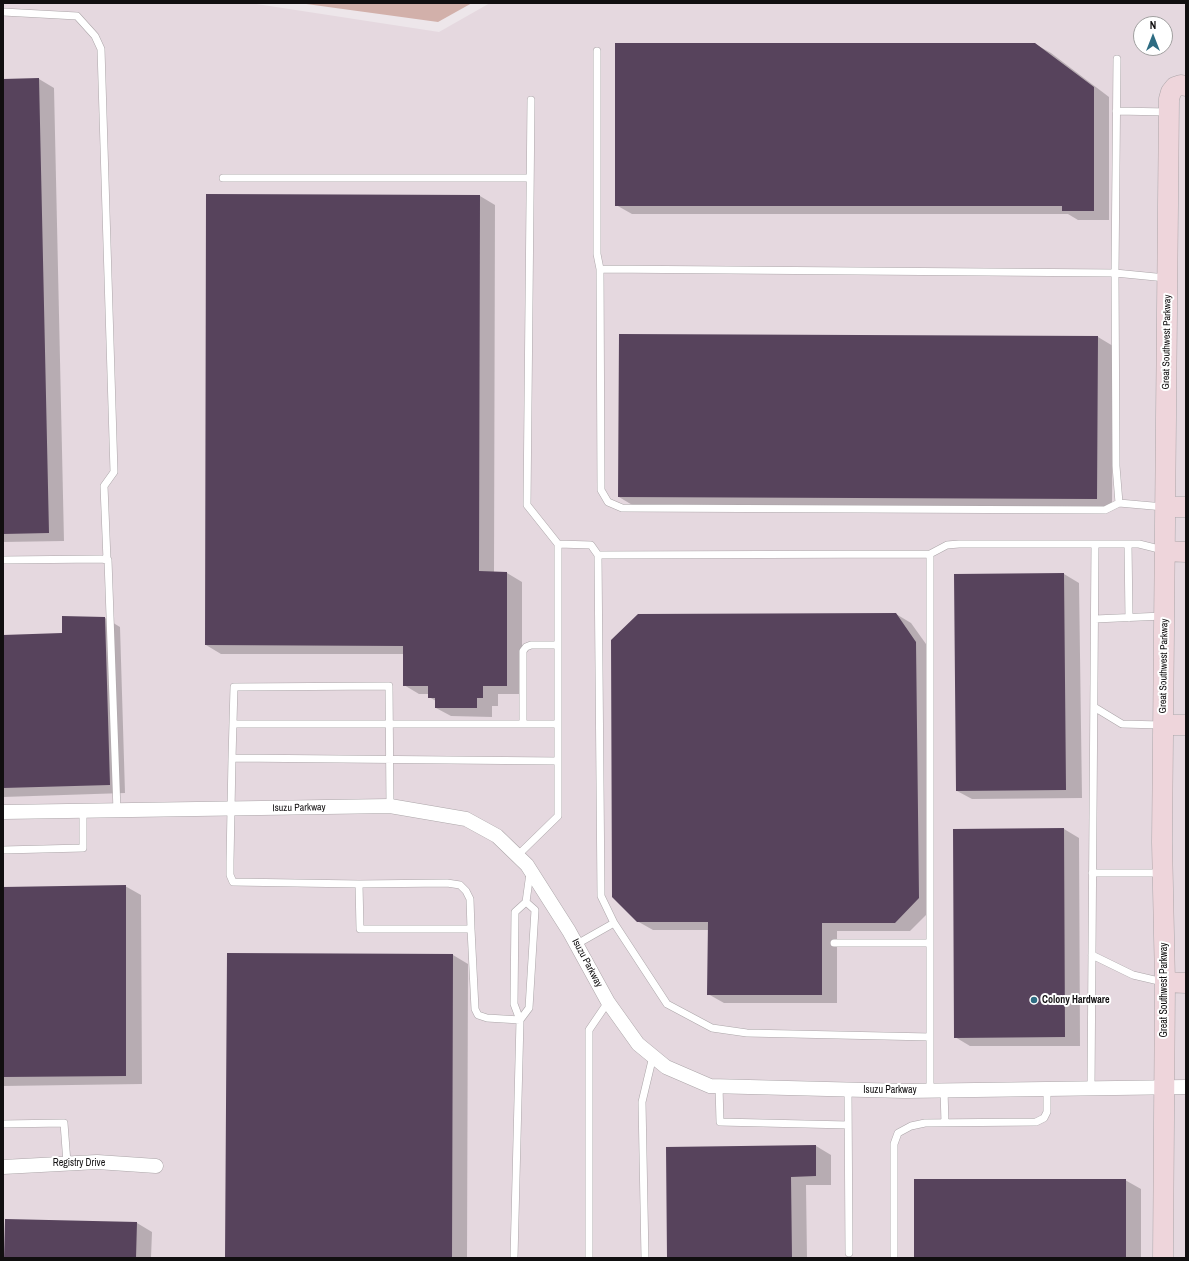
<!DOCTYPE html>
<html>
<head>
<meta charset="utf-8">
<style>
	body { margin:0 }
	#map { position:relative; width:1189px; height:1261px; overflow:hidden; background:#ede6ea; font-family:"Archivo Narrow",sans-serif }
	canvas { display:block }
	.frame { position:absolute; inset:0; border:4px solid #110f10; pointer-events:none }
	.north { position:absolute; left:1133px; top:16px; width:40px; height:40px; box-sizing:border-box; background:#fff; border:1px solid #a09f9f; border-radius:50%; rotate:0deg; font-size:11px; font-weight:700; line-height:16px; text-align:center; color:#110f10 }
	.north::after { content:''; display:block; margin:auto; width:14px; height:18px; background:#2e6c82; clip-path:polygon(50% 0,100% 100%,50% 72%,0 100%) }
</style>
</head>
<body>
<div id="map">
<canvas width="1189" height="1261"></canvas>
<div class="frame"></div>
<div class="north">N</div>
</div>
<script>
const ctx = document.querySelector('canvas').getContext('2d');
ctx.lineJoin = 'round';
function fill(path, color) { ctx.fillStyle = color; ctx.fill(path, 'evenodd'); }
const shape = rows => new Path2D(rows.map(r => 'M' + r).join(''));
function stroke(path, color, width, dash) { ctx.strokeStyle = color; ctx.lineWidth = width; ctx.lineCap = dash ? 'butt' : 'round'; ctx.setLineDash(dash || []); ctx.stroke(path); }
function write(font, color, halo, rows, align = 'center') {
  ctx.font = font + ' "Archivo Narrow",sans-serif'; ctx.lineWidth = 4; ctx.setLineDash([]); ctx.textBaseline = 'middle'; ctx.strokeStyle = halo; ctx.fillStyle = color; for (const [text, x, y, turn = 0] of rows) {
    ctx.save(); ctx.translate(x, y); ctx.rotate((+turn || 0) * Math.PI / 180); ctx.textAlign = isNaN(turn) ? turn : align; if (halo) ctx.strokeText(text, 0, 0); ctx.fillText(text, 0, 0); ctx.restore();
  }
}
fill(shape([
	[3,3,250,3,439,32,490,3,1186,3,1186,1258,3,1258],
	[1141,24,1165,24,1165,48,1141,48]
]), '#e5d8df');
fill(shape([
	[299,3,472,3,438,22]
]), '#d2b0aa');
fill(shape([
	[1035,44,1051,53,1109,97,1109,220,1078,220,1068,214,632,214,616,205],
	[39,79,54,88,64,541,3,542,3,80],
	[480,196,495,205,494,573,507,573,522,582,522,694,498,694,498,706,492,706,492,717,451,716,436,708,436,701,429,697,429,694,419,694,404,685,404,654,221,654,206,645],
	[1098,337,1113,346,1112,508,634,506,619,497],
	[1064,574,1079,583,1082,798,972,799,957,791],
	[896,614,911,623,931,651,934,907,910,931,837,931,837,1003,724,1003,708,994,709,930,653,930,637,921],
	[105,618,120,627,125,793,3,797,3,636,63,634],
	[1064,829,1079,838,1080,1046,970,1046,955,1037],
	[125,886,141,895,142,1084,3,1086,3,888],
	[228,954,453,955,468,964,467,1258,226,1258],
	[816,1146,831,1155,831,1185,806,1185,807,1258,668,1258],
	[1125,1180,1141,1189,1141,1258,915,1258],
	[137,1223,152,1232,151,1258,5,1258]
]), '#0003');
fill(shape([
	[615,43,1035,43,1094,87,1094,211,1062,211,1062,206,615,206],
	[39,78,49,533,3,534,3,79],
	[206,194,480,195,479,571,507,572,507,686,483,686,483,698,477,698,477,708,435,708,435,698,428,698,428,686,403,686,403,646,205,645],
	[619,334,1098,336,1097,499,618,497],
	[1064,573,1066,790,956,791,954,574],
	[896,613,916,642,919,898,895,923,822,923,822,995,707,995,708,922,637,922,612,897,611,640,638,614],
	[62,616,105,617,110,785,3,788,3,635,62,633],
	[1064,828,1065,1037,954,1038,953,829],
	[126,885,126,1076,3,1077,3,887],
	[227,953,453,954,452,1258,225,1258],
	[816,1145,816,1176,791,1177,792,1258,667,1258,666,1147],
	[914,1179,1126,1179,1126,1258,914,1258],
	[5,1219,137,1222,136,1258,4,1258]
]), '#57435c');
const lane = shape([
	[3,12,77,16,95,36,101,49,114,472,104,486,107,560],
	[597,51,597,254,600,269,1115,273,1166,278],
	[1117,59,1115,273,1116,466,1119,503],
	[531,100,527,505,558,544,558,761],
	[1116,111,1168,112],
	[223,178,530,178],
	[600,269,601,490,608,502,622,508,1105,510,1119,503,1164,507],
	[558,544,591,545,598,555],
	[1128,544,1129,618],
	[3,560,101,559,108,560,117,811],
	[1095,619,1163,616],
	[1094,707,1122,724,1161,725],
	[233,724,558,724],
	[523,724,523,651,526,647,531,645,558,645],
	[232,758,234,687,389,686,390,806],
	[3,850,83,848,83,811],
	[1092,873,1161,873],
	[359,884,233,882,230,875,230,861,232,758,558,761,558,816,517,856],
	[526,902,535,910,529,1008,520,1020,514,1004,515,912,526,902,530,873],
	[614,923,601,896,598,555,930,554],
	[471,929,470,899,466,891,460,885,447,883,359,884,360,929,471,929,475,1009,478,1015,487,1018,520,1020,514,1258],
	[834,943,930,943],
	[577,944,614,923,667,1004,712,1028,747,1033,930,1037],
	[1092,955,1133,975,1163,982],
	[719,1086,720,1122,848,1125],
	[1091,1088,1095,544],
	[848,1090,849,1253],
	[930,1090,930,554,947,545,959,544,1139,544,1163,550],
	[944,1090,945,1123],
	[3,1124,64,1123,67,1163],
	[589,1258,589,1030,608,1002],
	[645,1258,642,1102,653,1056],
	[894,1258,894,1144,898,1133,911,1126,925,1123,1036,1122,1044,1118,1047,1112,1047,1089]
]);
const street = shape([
	[3,812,390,806,466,819,497,836,527,865,569,931,608,1002,638,1044,666,1067,710,1086,905,1091,1186,1087],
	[3,1167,97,1162,156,1166]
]);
const secondary = shape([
	[1166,507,1186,507],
	[1165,551,1186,552],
	[1163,725,1186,725],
	[1165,982,1186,983],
	[1163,1258,1165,982,1162,842,1169,99,1171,92,1175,87,1181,85,1186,86]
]);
stroke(lane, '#aca6a9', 8);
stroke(street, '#aca6a9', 15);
stroke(secondary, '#aca6a9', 21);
stroke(lane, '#fff', 7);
stroke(street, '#fff', 14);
stroke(secondary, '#eed5db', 20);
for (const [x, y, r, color] of [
	[1034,1000,4,"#2e6c82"]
]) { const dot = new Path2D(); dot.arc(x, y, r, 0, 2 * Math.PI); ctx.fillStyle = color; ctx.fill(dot); stroke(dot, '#fff', 1.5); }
write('10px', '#110f10', '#fff', [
	["Great Southwest Parkway",1167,342,-89],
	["Great Southwest Parkway",1164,666,-89],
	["Isuzu Parkway",299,808,-1],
	["Isuzu Parkway",587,963,62],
	["Great Southwest Parkway",1164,990,-90],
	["Isuzu Parkway",890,1090],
	["Registry Drive",79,1163]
]);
write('bold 10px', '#110f10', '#fff', [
	["Colony Hardware",1042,1000]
], 'left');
</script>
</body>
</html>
